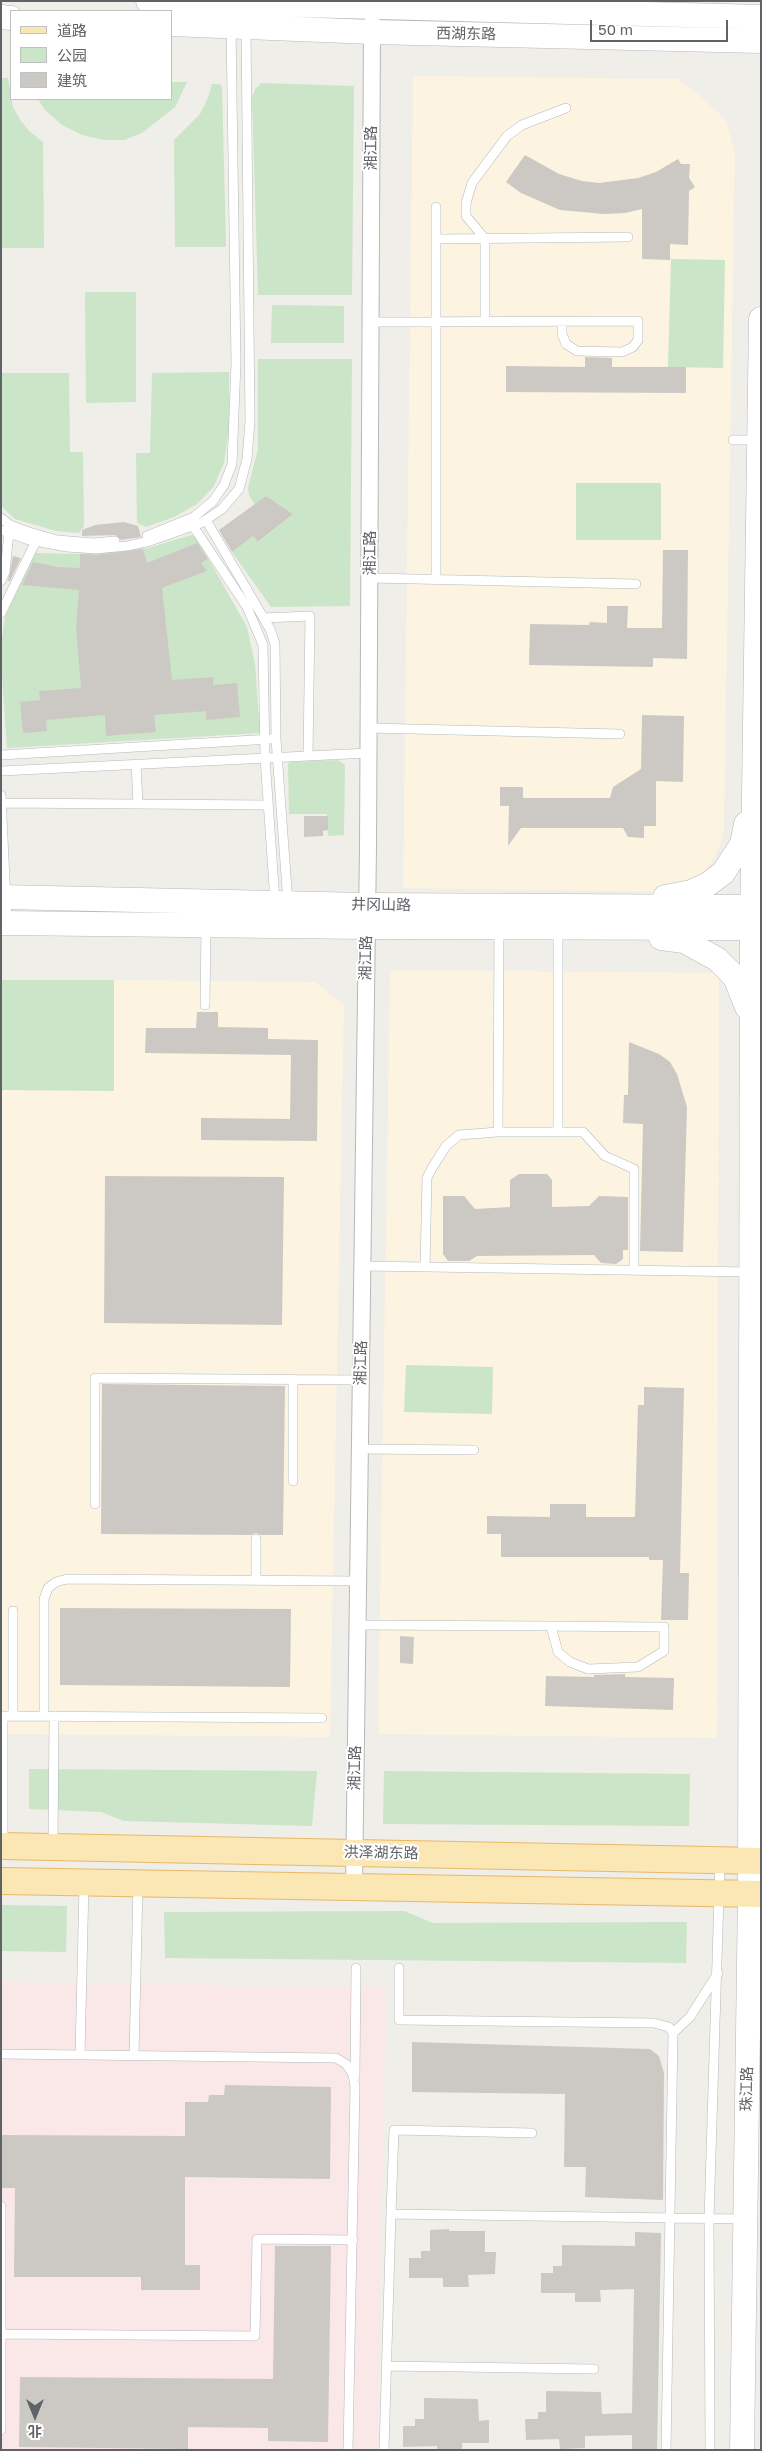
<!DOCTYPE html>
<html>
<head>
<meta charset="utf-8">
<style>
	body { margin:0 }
	#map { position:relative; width:762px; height:2451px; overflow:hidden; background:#f0eee8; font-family:"Golos Text","Noto Sans SC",sans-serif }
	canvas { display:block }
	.frame { position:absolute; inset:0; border:2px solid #5f6367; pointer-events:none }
	.legend { position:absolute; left:10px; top:10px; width:162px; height:90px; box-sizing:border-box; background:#fff; border:1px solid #bfc1c2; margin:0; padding:6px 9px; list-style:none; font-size:15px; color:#5f6367 }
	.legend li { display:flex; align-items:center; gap:10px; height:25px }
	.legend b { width:25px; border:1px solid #bfc1c2 }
	.north { position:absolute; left:10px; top:2391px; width:50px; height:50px; -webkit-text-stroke:4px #fff; paint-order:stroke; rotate:180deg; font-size:14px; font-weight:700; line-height:20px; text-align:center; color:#5f6367 }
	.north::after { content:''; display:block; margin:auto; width:18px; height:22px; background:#5f6367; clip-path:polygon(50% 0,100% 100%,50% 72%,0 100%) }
	.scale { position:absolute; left:590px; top:20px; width:138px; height:22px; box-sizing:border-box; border:2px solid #5f6367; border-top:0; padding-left:6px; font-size:15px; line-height:18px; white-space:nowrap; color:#5f6367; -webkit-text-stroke:4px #fff; paint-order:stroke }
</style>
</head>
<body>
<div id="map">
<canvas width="762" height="2451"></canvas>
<div class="frame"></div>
<ul class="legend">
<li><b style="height:6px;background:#fae7b4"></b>道路</li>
<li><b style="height:14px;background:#cae5c7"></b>公园</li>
<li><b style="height:14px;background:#ccc9c4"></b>建筑</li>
</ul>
<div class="north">北</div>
<div class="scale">50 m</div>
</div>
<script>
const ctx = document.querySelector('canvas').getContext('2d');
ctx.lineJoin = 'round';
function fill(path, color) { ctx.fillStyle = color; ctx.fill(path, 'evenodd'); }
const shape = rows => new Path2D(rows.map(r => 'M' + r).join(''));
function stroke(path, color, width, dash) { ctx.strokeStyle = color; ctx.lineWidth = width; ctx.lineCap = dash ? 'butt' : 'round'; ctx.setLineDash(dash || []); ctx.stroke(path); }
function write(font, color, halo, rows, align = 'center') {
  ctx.font = font + ' "Golos Text","Noto Sans SC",sans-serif'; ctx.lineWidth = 4; ctx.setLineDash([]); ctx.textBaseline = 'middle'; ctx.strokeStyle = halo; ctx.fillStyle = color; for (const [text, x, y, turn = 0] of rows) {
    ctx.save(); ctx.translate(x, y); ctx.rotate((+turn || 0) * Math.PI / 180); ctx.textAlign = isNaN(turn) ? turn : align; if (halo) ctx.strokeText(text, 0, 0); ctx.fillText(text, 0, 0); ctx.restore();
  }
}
fill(shape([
	[413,76,677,79,692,89,725,119,735,151,724,827,721,843,707,870,696,881,671,892,403,888],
	[390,970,719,973,717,1738,378,1734],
	[114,980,315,982,344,1005,330,1737,1,1734,1,999,114,1000]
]), '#fcf3e1');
fill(shape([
	[1,1982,386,1987,377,2450,1,2450]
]), '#fae7e7');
fill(shape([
	[1,78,8,78,13,107,21,121,29,131,43,142,44,248,1,248],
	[171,82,187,82,175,107,142,133,124,140,105,140,82,135,62,125,45,110,38,99,171,99],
	[261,83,354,86,352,295,258,295,252,97,256,88],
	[212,84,220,84,222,87,226,247,175,247,174,140,200,114,208,98],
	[671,259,725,260,723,368,668,367],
	[85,292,136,292,136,402,86,403],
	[272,305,344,306,344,343,271,343],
	[258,359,352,359,350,606,271,607,232,552,253,536,259,542,293,514,266,496,255,505,249,495,248,488,258,449],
	[229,372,229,428,224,463,214,486,197,504,174,517,146,527,137,523,136,453,150,453,152,373],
	[1,373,69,373,70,452,83,452,84,526,79,533,56,531,15,519,1,506],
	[661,483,661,540,576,540,576,483],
	[191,535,196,537,247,627,255,664,260,733,7,748,1,663,2,638,5,617,34,553,75,554,148,548],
	[338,760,345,765,344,835,328,836,327,814,289,814,288,764,290,762],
	[1,980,114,980,114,1091,1,1090],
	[406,1365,493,1367,492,1414,404,1412],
	[29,1769,317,1771,312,1826,124,1821,101,1812,29,1809],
	[384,1771,690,1774,689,1826,383,1824],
	[1,1905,67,1906,66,1952,1,1951],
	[404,1911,433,1923,687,1922,686,1963,165,1958,164,1912]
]), '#cae5c7');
fill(shape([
	[525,155,559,174,582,181,599,183,638,178,656,172,678,159,681,164,690,164,689,178,695,187,689,191,688,245,670,244,670,260,642,259,642,209,625,213,604,214,560,210,521,193,506,182],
	[585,357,612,358,612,367,686,367,686,393,506,392,506,366,585,367],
	[266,496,293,514,258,542,253,536,232,552,219,530],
	[124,522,138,526,141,537,121,540,115,535,82,536,82,530,95,525],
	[197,543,208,559,201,563,207,571,162,588,172,680,213,677,213,685,237,683,240,717,206,720,206,711,154,715,156,732,106,736,105,715,46,720,47,731,23,733,20,702,40,700,39,691,81,688,76,627,79,590,22,585,33,562,58,567,80,568,80,554,97,555,143,549,147,563],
	[663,550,688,550,687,659,653,658,653,667,529,665,530,624,589,625,590,622,607,623,607,606,628,606,627,628,662,628],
	[13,556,21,558,10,581,8,581],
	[642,715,684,716,683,782,656,781,656,826,644,826,644,838,628,837,623,828,521,828,508,846,509,806,500,806,500,787,523,787,523,798,610,798,613,787,641,769],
	[304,816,328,816,328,830,323,831,323,836,304,837],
	[197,1012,218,1012,218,1027,268,1028,268,1039,318,1040,317,1141,201,1140,201,1118,290,1119,291,1055,145,1053,146,1028,196,1028],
	[629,1042,659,1054,670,1062,677,1074,687,1107,683,1252,640,1251,643,1124,623,1123,624,1095,628,1095],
	[519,1174,547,1174,552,1180,552,1207,589,1206,599,1196,628,1197,628,1250,623,1250,623,1259,616,1264,601,1263,594,1255,477,1256,469,1261,448,1261,443,1254,443,1196,464,1196,475,1209,510,1207,510,1180],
	[105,1176,284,1177,282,1325,104,1323],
	[102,1384,285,1386,283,1535,261,1535,256,1533,251,1535,101,1534],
	[644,1387,684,1388,680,1573,689,1573,688,1620,661,1620,663,1560,649,1560,649,1557,501,1557,501,1534,487,1534,487,1516,550,1517,550,1504,586,1504,586,1517,635,1517,638,1405,644,1405],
	[60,1608,291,1609,290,1687,60,1685],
	[400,1636,414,1637,413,1664,400,1663],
	[625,1674,625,1677,674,1678,673,1710,545,1706,546,1676,594,1677,594,1675],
	[412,2042,650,2049,659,2056,664,2073,663,2200,585,2197,586,2167,564,2167,565,2094,412,2092],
	[225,2085,331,2087,330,2179,185,2177,185,2265,200,2265,200,2290,141,2290,141,2277,14,2277,15,2188,1,2188,1,2135,185,2136,185,2102,208,2102,209,2095,224,2095],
	[449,2229,449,2231,485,2231,485,2252,496,2252,495,2274,468,2275,469,2287,443,2287,443,2278,409,2278,409,2258,421,2258,421,2251,430,2251,430,2230],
	[635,2232,661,2233,657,2450,632,2450,632,2435,585,2436,585,2448,560,2449,559,2439,526,2440,525,2419,538,2419,538,2412,546,2412,546,2391,601,2392,602,2414,632,2413,634,2289,600,2290,601,2302,575,2302,575,2293,541,2293,541,2273,553,2273,553,2266,562,2266,562,2245,635,2246],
	[275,2246,331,2246,328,2442,268,2441,268,2428,188,2427,188,2449,19,2447,20,2377,273,2379],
	[424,2398,478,2399,479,2421,489,2420,489,2443,462,2443,462,2450,437,2450,437,2446,403,2447,403,2426,415,2426,415,2419,424,2419]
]), '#ccc9c4');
const lane = shape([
	[436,239,628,237],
	[371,322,638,321,638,340,633,347,622,352,577,351,566,344,562,334,562,322],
	[485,322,485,239,466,216,466,203,472,183,507,136,522,125,566,108],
	[733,440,758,440],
	[1,518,10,525,29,532,57,540,94,543,115,541],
	[206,520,270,629,275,644,276,739,288,903],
	[193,526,247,607,263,645,265,758,275,901],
	[1,530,29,540,67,547,96,549,127,546,150,541,201,523,222,509,239,489,247,459,250,421,246,28],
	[147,536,194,517,213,501,224,485,232,464,236,363,231,27],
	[370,578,636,584],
	[436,580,436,207],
	[1,581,5,572,9,532],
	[1,613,36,541],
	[264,618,310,616,308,756],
	[369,728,620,734],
	[1,755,271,739],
	[136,764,138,804],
	[1,771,369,753],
	[1,795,7,923],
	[1,803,268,805],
	[499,928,498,1132,558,1132,558,928],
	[205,1005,206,927],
	[558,1132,583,1132,605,1156,634,1169,634,1270],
	[363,1266,750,1272],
	[425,1267,427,1178,432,1168,446,1146,459,1135,498,1132],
	[293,1379,293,1481],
	[360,1449,474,1450],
	[95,1504,95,1378,361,1380],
	[256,1581,256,1539],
	[13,1611,13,1716],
	[357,1625,551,1626,652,1627,664,1627,664,1651,638,1667,588,1669,570,1662,558,1652,551,1626],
	[44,1716,44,1599,48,1588,56,1582,67,1579,358,1581],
	[3,1843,3,1716,322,1718],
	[53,1846,54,1716],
	[399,1968,399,2020,654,2023,669,2027,673,2033,666,2450],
	[673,2033,690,2017,718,1973],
	[1,2054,336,2058,346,2064,353,2074,355,2087,348,2450],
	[80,2055,84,1885],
	[134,2056,138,1886],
	[355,2076,356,1968],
	[1,2206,1,2430],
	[391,2214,394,2130,532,2133],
	[1,2334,255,2336,257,2239,353,2240],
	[387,2366,594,2369],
	[384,2450,391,2214,745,2219],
	[710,2450,709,2218,720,1863]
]);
const street = shape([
	[354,1886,368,847,372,23]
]);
const secondary = shape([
	[148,1,761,17],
	[1,17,11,18],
	[171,24,372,32,761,41],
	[1,897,367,905,752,907,761,909],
	[665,897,691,892,707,885,723,873,742,844,746,824],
	[1,923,367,927,752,928,761,926],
	[661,938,684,941,717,959,735,977,747,1007],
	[742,2450,750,1894,752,928,761,319]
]);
const primary = shape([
	[1,1846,761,1861],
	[1,1881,761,1894]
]);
stroke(lane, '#b5b8bb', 10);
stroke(street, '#b5b8bb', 18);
stroke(secondary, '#b4b7bb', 25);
stroke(primary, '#e8b869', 28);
stroke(lane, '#fff', 9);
stroke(street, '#fff', 16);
stroke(secondary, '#fff', 24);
stroke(primary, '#fae7b4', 26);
write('15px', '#5f6367', '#fff', [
	["西湖东路",466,34,1],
	["湘江路",371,148,-90],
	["湘江路",370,553,-90],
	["井冈山路",381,905,1],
	["湘江路",366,958,-89],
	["湘江路",361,1363,-89],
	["湘江路",355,1768,-89],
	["洪泽湖东路",381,1853,1],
	["珠江路",747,2089,-89]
]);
</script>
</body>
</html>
